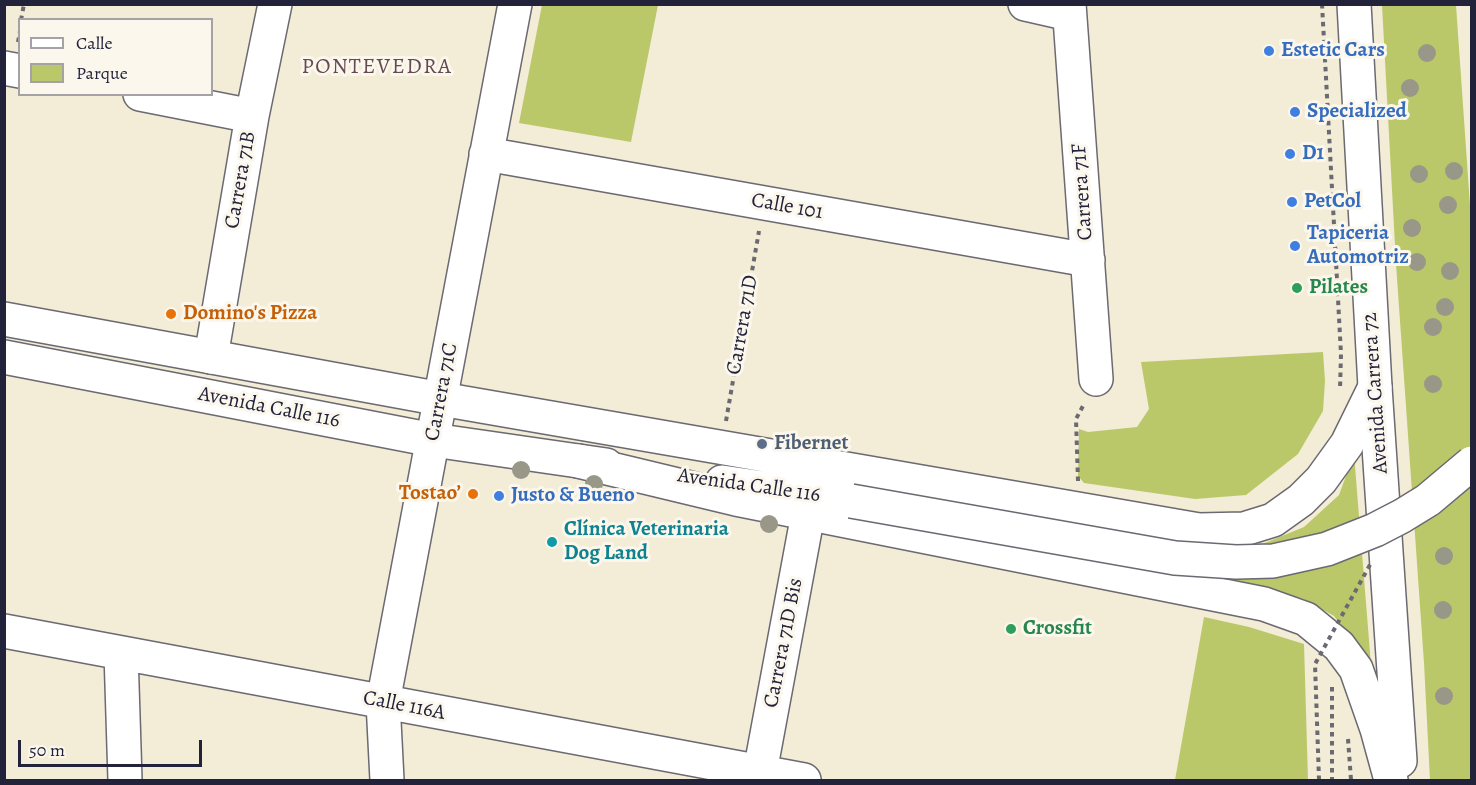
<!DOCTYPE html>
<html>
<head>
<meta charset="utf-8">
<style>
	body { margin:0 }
	#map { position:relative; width:1476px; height:785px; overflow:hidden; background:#f3ecd6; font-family:Alegreya,serif }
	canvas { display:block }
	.frame { position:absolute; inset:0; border:6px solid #22223b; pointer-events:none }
	.legend { position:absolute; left:18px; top:18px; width:195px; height:78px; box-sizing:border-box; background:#fbf7ec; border:2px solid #a4a2a5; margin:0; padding:8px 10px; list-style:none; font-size:18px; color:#22223b }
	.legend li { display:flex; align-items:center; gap:12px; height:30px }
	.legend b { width:30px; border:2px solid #a4a2a5 }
	.scale { position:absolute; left:18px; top:740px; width:184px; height:27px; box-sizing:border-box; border:3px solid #22223b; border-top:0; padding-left:8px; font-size:18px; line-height:21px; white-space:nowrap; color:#22223b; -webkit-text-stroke:4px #fbf7ec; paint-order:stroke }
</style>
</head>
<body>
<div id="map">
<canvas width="1476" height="785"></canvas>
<div class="frame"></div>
<ul class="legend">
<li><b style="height:8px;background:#fff"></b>Calle</li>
<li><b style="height:16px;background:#bac86a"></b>Parque</li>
</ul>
<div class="scale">50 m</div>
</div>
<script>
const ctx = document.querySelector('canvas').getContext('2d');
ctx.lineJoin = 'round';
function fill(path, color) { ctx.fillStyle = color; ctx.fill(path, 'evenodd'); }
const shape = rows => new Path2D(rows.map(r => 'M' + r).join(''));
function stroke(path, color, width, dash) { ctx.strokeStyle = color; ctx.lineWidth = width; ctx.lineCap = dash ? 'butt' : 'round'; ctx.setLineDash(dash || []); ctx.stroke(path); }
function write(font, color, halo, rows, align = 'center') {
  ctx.font = font + ' Alegreya,serif'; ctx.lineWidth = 6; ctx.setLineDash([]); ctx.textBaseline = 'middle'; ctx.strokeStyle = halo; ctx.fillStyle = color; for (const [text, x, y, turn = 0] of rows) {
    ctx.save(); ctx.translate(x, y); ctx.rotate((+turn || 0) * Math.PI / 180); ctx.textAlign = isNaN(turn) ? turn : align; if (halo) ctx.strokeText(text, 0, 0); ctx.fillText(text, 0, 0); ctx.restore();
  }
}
fill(shape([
	[542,5,658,5,631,142,519,123],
	[1382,5,1456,5,1472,234,1471,780,1430,780,1424,663,1396,264],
	[1323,352,1325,381,1323,411,1298,454,1246,495,1195,499,1084,483,1078,476,1079,429,1088,432,1137,427,1149,409,1141,362],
	[1354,454,1371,665,1334,616,1304,599,1263,588,1128,563,1260,545,1304,527,1339,495],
	[1204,617,1249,627,1304,644,1308,780,1175,780]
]), '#bac86a');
const minor = shape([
	[1025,4,1069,14],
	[1069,4,1096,379],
	[4,68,20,71],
	[140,94,252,116],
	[486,154,1088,260],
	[211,357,252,116,275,4],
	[4,631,804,780],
	[121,653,125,780],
	[760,772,808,514],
	[387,780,383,702,515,4]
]);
const major = shape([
	[4,319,441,399,1199,530,1244,529,1273,520,1301,500,1321,480,1347,444,1375,387],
	[4,357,433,440,606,465],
	[722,482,851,501]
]);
const highway = shape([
	[1354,4,1375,387,1400,761],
	[578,461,736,499,1264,604,1306,619,1339,646,1356,669,1377,729,1391,780]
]);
stroke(minor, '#6b6971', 36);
stroke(major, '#6b6971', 36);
stroke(highway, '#6b6971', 36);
stroke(shape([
	[1322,4,1341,354,1340,390],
	[21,20,24,4],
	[18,42,20,31],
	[726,421,759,231],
	[1078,481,1076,419,1084,404],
	[1332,687,1332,780],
	[1348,739,1351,780]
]), '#6b6971', 4, [4.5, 4.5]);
stroke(minor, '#fff', 33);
stroke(major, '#fff', 33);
stroke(highway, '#fff', 33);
const majorBridge = shape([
	[851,501,1175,558,1236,562,1273,561,1327,549,1375,530,1402,516,1428,500,1472,463]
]);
stroke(majorBridge, '#6b6971', 36, []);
stroke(shape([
	[1319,780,1315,664,1371,563]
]), '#6b6971', 4, [4.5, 4.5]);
stroke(majorBridge, '#fff', 33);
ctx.fillStyle = '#999888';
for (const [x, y] of [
	[1427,53],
	[1410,88],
	[1454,171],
	[1419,174],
	[1448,205],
	[1412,228],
	[1417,262],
	[1450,271],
	[1445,307],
	[1433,327],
	[1433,384],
	[521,470],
	[594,484],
	[769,524],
	[1444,556],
	[1443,610],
	[1444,696]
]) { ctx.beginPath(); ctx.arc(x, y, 9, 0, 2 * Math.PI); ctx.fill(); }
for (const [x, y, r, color] of [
	[1269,51,6,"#3f7fe0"],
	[1295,112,6,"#3f7fe0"],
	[1290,154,6,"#3f7fe0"],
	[1292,202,6,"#3f7fe0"],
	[1295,246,6,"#3f7fe0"],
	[1297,288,6,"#2e9e5b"],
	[171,314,6,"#e8710a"],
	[762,444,6,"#5c6f8a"],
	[473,494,6,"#e8710a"],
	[499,496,6,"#3f7fe0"],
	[552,542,6,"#0f9aa8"],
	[1011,629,6,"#2e9e5b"]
]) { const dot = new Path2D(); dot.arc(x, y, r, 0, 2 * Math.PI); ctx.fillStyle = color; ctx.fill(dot); stroke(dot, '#fbf7ec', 2); }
write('bold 21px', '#366cbe', '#fbf7ec', [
	["Estetic Cars",1281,51],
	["Specialized",1307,112],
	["D1",1302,154],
	["PetCol",1304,202],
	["Tapiceria",1307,234],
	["Automotriz",1307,258],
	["Justo & Bueno",511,496]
], 'left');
write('21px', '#22223b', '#fbf7ec', [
	["Carrera 71B",241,180,-80],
	["Carrera 71F",1083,192,-94],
	["Calle 101",787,207,10],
	["Carrera 71D",743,325,-80],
	["Carrera 71C",442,392,-79],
	["Avenida Carrera 72",1376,393,-94],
	["Avenida Calle 116",269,408,11],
	["Avenida Calle 116",749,486,8],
	["Carrera 71D Bis",784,643,-79],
	["Calle 116A",404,706,11]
]);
write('bold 21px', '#27864d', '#fbf7ec', [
	["Pilates",1309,288],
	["Crossfit",1023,629]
], 'left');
write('bold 21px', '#c56008', '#fbf7ec', [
	["Domino's Pizza",183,314],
	["Tostao’",461,494,"right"]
], 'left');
write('bold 21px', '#4e5e75', '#fbf7ec', [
	["Fibernet",774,444]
], 'left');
write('bold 21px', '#0d838f', '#fbf7ec', [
	["Clínica Veterinaria",564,530],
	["Dog Land",564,554]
], 'left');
ctx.letterSpacing = '1.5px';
write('22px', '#644b52', '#fbf7ec', [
	["PONTEVEDRA",377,68]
]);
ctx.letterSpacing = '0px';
</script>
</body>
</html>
